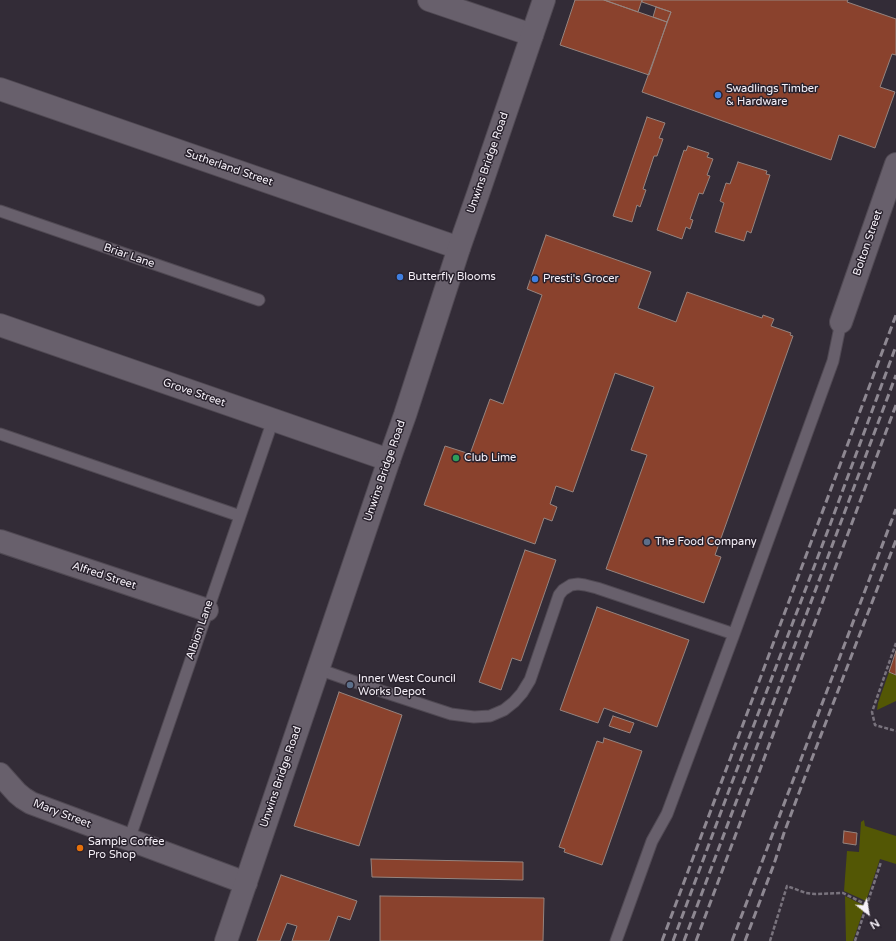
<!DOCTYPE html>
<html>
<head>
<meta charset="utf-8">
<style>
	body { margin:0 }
	#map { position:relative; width:896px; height:941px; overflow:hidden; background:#332c37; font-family:"Varela Round",sans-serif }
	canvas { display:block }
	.north { position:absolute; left:848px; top:893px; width:40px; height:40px; -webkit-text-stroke:3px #29222d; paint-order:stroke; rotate:149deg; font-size:11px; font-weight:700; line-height:16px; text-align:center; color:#f6f1f9 }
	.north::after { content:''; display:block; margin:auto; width:14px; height:18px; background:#f6f1f9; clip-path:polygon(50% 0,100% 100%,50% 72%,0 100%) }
</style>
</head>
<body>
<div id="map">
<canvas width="896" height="941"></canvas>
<div class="north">N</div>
</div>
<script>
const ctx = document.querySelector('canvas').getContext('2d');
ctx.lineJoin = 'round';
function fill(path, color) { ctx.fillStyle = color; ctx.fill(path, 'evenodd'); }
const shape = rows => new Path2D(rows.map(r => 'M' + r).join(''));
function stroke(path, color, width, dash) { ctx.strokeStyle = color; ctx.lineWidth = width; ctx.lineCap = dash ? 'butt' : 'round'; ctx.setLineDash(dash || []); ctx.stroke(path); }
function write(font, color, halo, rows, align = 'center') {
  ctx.font = font + ' "Varela Round",sans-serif'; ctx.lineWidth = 3; ctx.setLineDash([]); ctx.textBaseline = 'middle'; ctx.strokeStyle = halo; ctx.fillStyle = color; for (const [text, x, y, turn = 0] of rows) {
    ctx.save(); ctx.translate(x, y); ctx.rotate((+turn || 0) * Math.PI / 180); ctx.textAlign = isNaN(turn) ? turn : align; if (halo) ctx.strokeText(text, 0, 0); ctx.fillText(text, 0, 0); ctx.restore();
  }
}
fill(shape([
	[889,672,896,675,896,701,877,710,878,703],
	[864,820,865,826,896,836,896,864,880,859,866,901,844,891,847,851,859,852,861,822],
	[845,896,865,906,853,941,846,941]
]), '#535705');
const building = shape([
	[575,0,604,0,667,22,649,75,560,45,575,0],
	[604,0,642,0,638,12,604,0],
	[642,0,848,0,847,2,896,19,896,55,892,54,880,87,895,92,875,148,839,135,831,160,642,92,671,12,642,2,642,0],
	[656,7,671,12,667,22,653,17,656,7],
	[647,117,665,123,659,138,663,139,657,156,654,156,643,189,646,190,640,207,637,205,632,222,613,216,647,117],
	[688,146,709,153,707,157,713,159,707,175,710,176,703,194,699,193,690,219,693,220,690,229,686,227,682,239,657,230,684,150,686,151,688,146],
	[738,162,767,171,766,174,770,175,751,233,747,231,744,241,715,232,724,203,720,201,726,183,730,184,738,162],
	[546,235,651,272,638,308,676,322,687,292,762,318,763,315,774,319,771,326,791,333,790,335,793,336,715,555,721,557,704,603,606,569,647,455,631,450,654,387,615,373,573,492,556,486,550,504,557,507,552,521,544,518,535,544,424,505,445,446,470,454,490,399,503,404,542,295,527,289,546,235],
	[525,550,556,560,521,661,512,658,501,690,479,682,525,550],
	[597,607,689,640,657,727,604,708,598,723,560,710,597,607],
	[896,651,896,675,889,672,896,651],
	[339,692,402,715,359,846,294,826,339,692],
	[613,716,634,723,630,733,609,726,613,716],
	[604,738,642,751,602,865,564,852,565,849,559,847,597,741,603,743,604,738],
	[844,831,857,833,856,845,843,843,844,831],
	[371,859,523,862,523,880,372,877,371,859],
	[281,875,357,901,350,920,338,916,329,941,292,941,297,926,287,923,280,941,257,941,281,875],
	[380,896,544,898,543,941,380,941,380,896]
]);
fill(building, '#8a422d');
stroke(building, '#95847f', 1);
const lane = shape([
	[0,211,259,300],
	[0,434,240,516],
	[318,669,381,691,451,714,474,717,490,716,504,710,514,702,522,693,530,680,559,595,563,590,571,585,578,584,585,585,597,588,734,634],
	[129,840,273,420],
	[616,941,652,841,667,814,734,634,833,361,841,322]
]);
const street = shape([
	[429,0,532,35],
	[0,89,459,248],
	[841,322,896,164],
	[0,325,389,460],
	[0,541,207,610],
	[0,774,17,793,23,798,31,803,246,883]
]);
const secondary = shape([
	[226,941,389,460,405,415,459,248,478,194,544,0]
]);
stroke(lane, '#504953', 13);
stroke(street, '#504953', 24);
stroke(secondary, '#504953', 24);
stroke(shape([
	[896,643,872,712,875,725,896,731],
	[770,941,787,886,806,893,815,894,843,893,867,905],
	[855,941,881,862]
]), '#79737d', 2.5, [4, 2]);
stroke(lane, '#68606c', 11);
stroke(street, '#68606c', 22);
stroke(secondary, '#68606c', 22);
stroke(shape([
	[662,941,896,315],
	[673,941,731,785,830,525,896,346],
	[684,941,896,375],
	[696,941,896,405],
	[732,941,896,509],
	[745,941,774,864,784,833,806,774,896,540]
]), '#8e8892', 3, [8, 4]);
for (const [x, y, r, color] of [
	[718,95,4,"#3f7fe0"],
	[400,277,4,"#3f7fe0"],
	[535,279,4,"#3f7fe0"],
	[456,458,4,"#2e9e5b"],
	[647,542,4,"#5c6f8a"],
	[350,685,4,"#5c6f8a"],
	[80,848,4,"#e8710a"]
]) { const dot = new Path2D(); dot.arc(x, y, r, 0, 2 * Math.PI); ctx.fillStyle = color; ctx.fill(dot); stroke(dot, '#29222d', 1.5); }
write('11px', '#f6f1f9', '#29222d', [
	["Swadlings Timber",726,89],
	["& Hardware",726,102],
	["Butterfly Blooms",408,277],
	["Presti's Grocer",543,279],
	["Club Lime",464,458],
	["The Food Company",655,542],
	["Inner West Council",358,679],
	["Works Depot",358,692],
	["Sample Coffee",88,842],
	["Pro Shop",88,855]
], 'left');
write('11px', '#f6f1f9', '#29222d', [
	["Unwins Bridge Road",488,163,-71],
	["Sutherland Street",229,168,19],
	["Bolton Street",868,243,-71],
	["Briar Lane",129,256,19],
	["Grove Street",194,393,19],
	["Unwins Bridge Road",385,471,-71],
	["Alfred Street",104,576,18],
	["Albion Lane",200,630,-71],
	["Unwins Bridge Road",281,777,-71],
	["Mary Street",62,814,21]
]);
</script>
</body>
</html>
